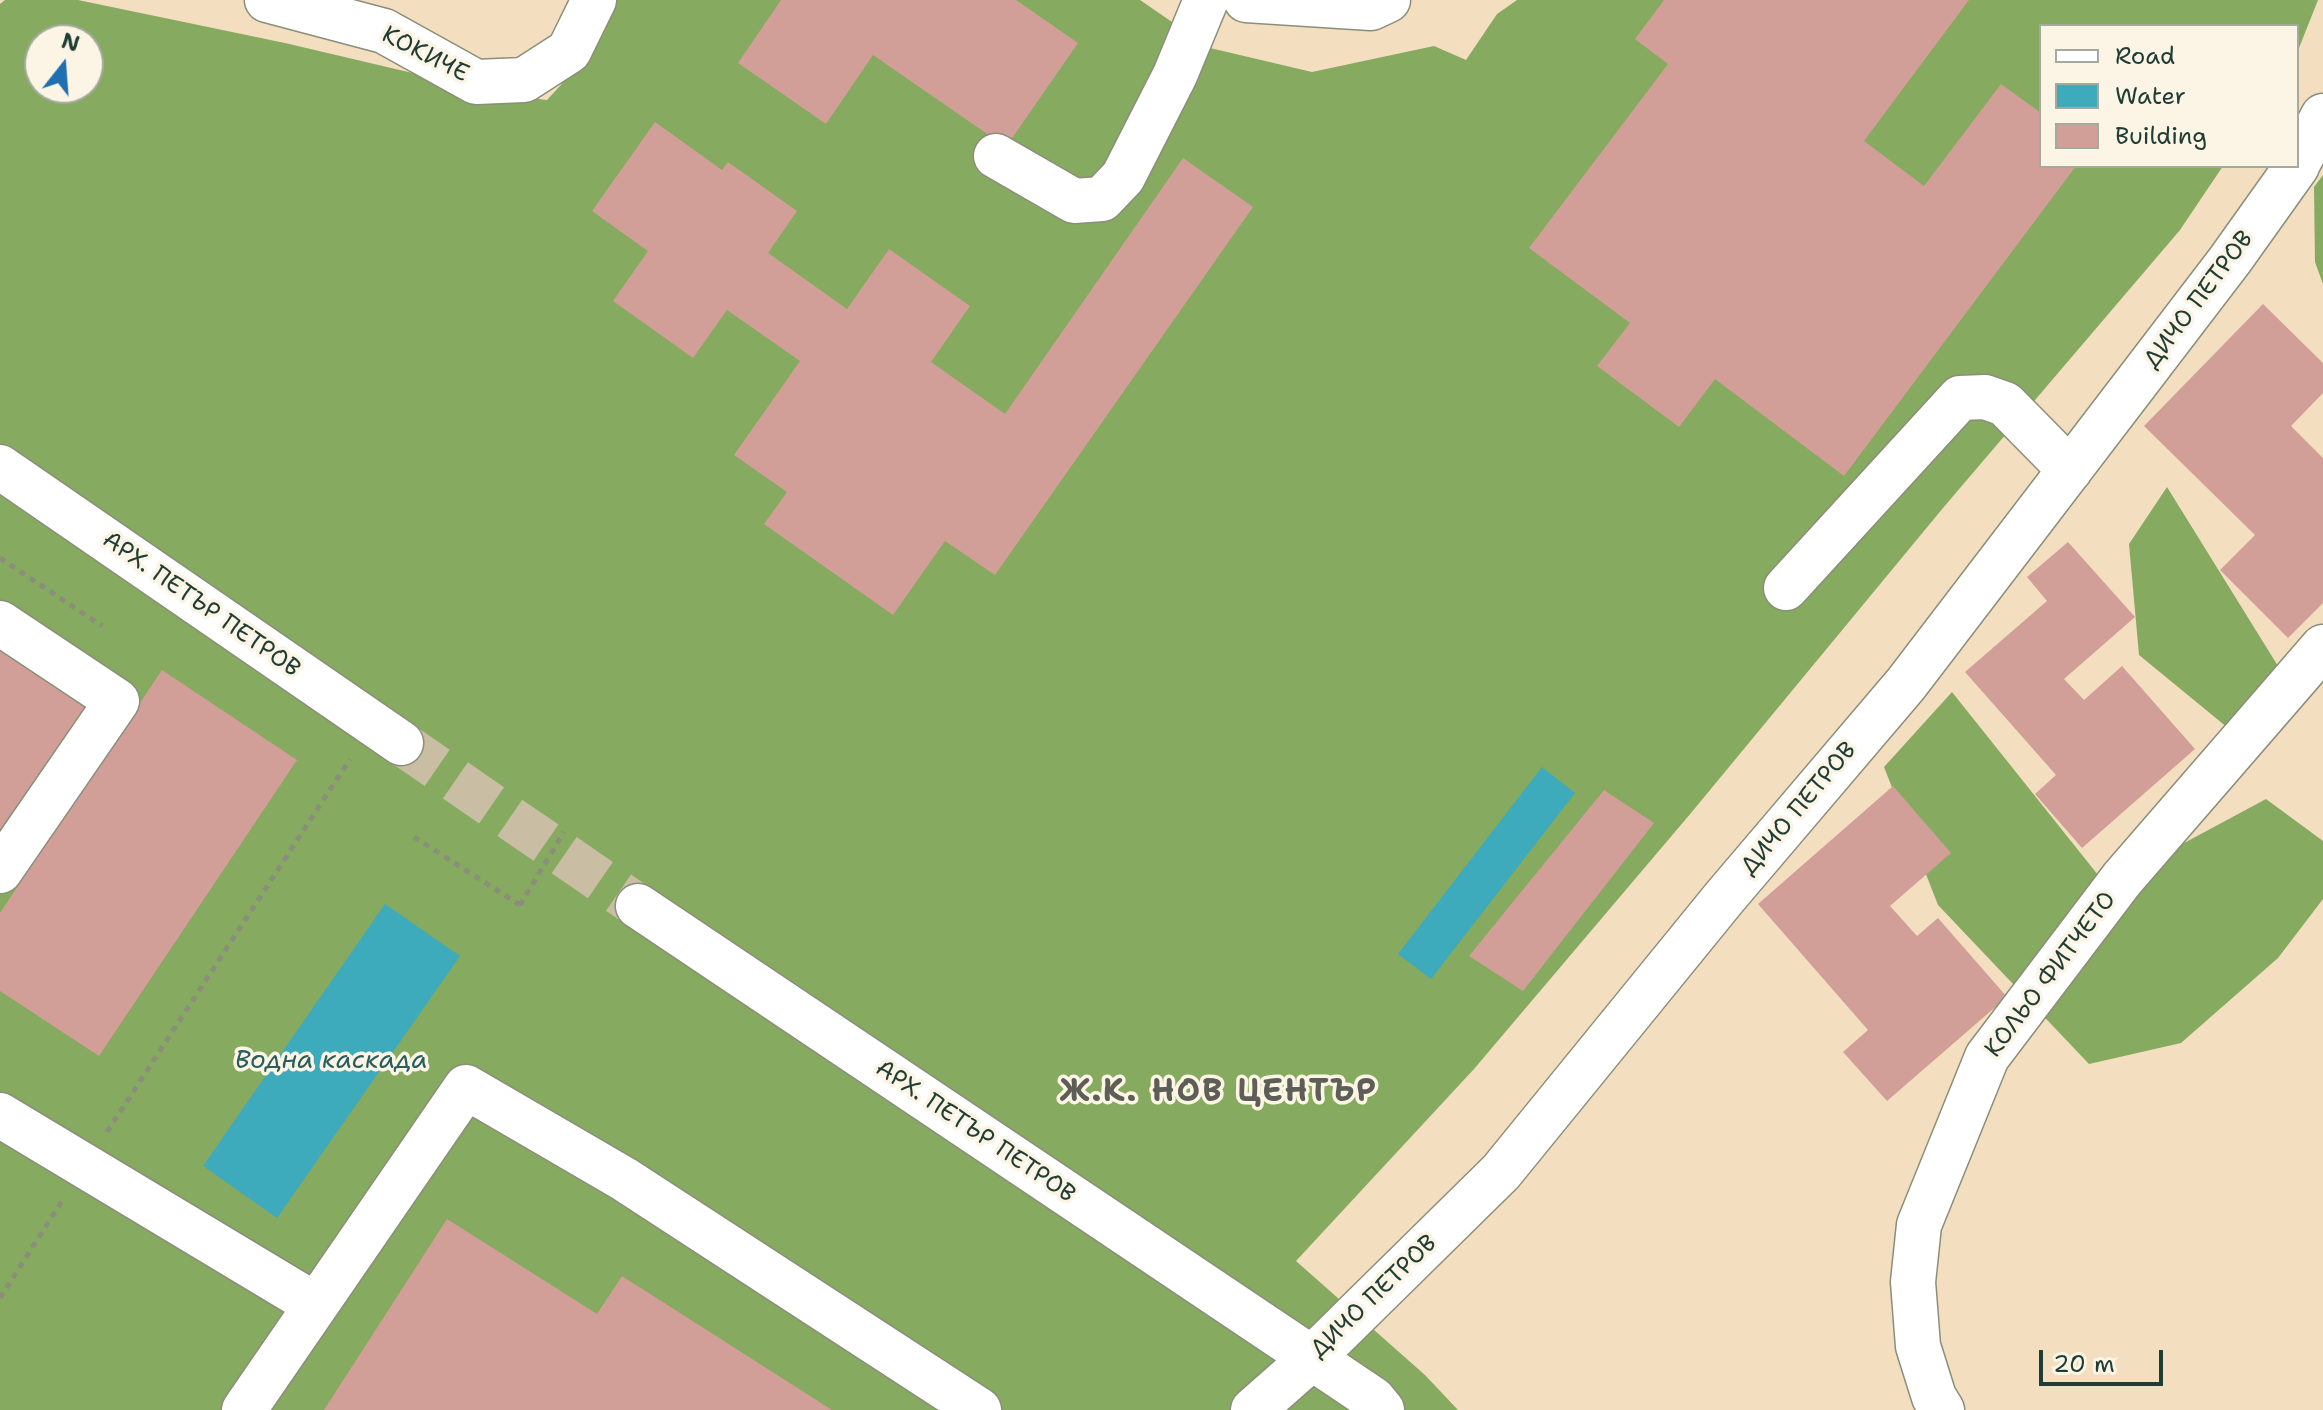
<!DOCTYPE html>
<html>
<head>
<meta charset="utf-8">
<style>
	body { margin:0 }
	#map { position:relative; width:2323px; height:1410px; overflow:hidden; background:#f4dec0; font-family:"Shantell Sans",sans-serif }
	canvas { display:block }
	.legend { position:absolute; left:2039px; top:24px; width:260px; height:144px; box-sizing:border-box; background:#fcf5e5; border:2px solid #a4ab9e; margin:0; padding:10px 14px; list-style:none; font-size:24px; color:#1f3d34 }
	.legend li { display:flex; align-items:center; gap:16px; height:40px }
	.legend b { width:40px; border:2px solid #a4ab9e }
	.north { position:absolute; left:24px; top:24px; width:80px; height:80px; box-sizing:border-box; background:#fcf5e5; border:2px solid #a4ab9e; border-radius:50%; rotate:17deg; font-size:22px; font-weight:700; line-height:32px; text-align:center; color:#1f3d34 }
	.north::after { content:''; display:block; margin:auto; width:28px; height:36px; background:#1f6fb2; clip-path:polygon(50% 0,100% 100%,50% 72%,0 100%) }
	.scale { position:absolute; left:2039px; top:1350px; width:124px; height:36px; box-sizing:border-box; border:4px solid #1f3d34; border-top:0; padding-left:10px; font-size:24px; line-height:28px; white-space:nowrap; color:#1f3d34; -webkit-text-stroke:6px #fcf5e5; paint-order:stroke }
</style>
</head>
<body>
<div id="map">
<canvas width="2323" height="1410"></canvas>
<ul class="legend">
<li><b style="height:10px;background:#fff"></b>Road</li>
<li><b style="height:22px;background:#3eabbc"></b>Water</li>
<li><b style="height:22px;background:#d19f97"></b>Building</li>
</ul>
<div class="north">N</div>
<div class="scale">20 m</div>
</div>
<script>
const ctx = document.querySelector('canvas').getContext('2d');
ctx.lineJoin = 'round';
function fill(path, color) { ctx.fillStyle = color; ctx.fill(path, 'evenodd'); }
const shape = rows => new Path2D(rows.map(r => 'M' + r).join(''));
function stroke(path, color, width, dash) { ctx.strokeStyle = color; ctx.lineWidth = width; ctx.lineCap = dash ? 'butt' : 'round'; ctx.setLineDash(dash || []); ctx.stroke(path); }
function write(font, color, halo, rows, align = 'center') {
  ctx.font = font + ' "Shantell Sans",sans-serif'; ctx.lineWidth = 7; ctx.setLineDash([]); ctx.textBaseline = 'middle'; ctx.strokeStyle = halo; ctx.fillStyle = color; for (const [text, x, y, turn = 0] of rows) {
    ctx.save(); ctx.translate(x, y); ctx.rotate((+turn || 0) * Math.PI / 180); ctx.textAlign = isNaN(turn) ? turn : align; if (halo) ctx.strokeText(text, 0, 0); ctx.fillText(text, 0, 0); ctx.restore();
  }
}
fill(shape([
	[5,0,78,0,285,43,506,95,547,100,571,74,605,28,615,0,1140,0,1210,48,1312,72,1434,46,1466,60,1497,14,1517,0,2318,0,2297,53,2297,26,2041,26,2041,166,2223,166,2180,230,1943,508,1691,813,1474,1069,1296,1261,1425,1375,1458,1410,0,1410,0,4],
	[40,40,88,40,88,88,40,88],
	[2323,175,2323,284,2315,262,2314,187],
	[2167,487,2278,666,2228,728,2139,655,2129,544],
	[1952,692,2106,885,2266,799,2323,841,2323,899,2278,958,2181,1043,2089,1064,1938,905,1884,767]
]), '#86aa60');
fill(shape([
	[1542,767,1575,793,1431,979,1398,954],
	[385,904,460,956,277,1218,203,1166]
]), '#3eabbc');
fill(shape([
	[781,0,1016,0,1078,43,1006,147,873,55,826,124,738,63],
	[1664,0,1969,0,1864,141,1924,186,2001,84,2041,113,2041,166,2076,166,1844,476,1715,379,1679,427,1597,366,1630,323,1529,248,1668,64,1635,39],
	[655,122,722,170,728,162,797,211,768,253,847,309,889,249,970,306,931,362,1005,414,1183,158,1253,207,995,575,945,541,893,615,764,524,787,492,734,455,800,361,727,310,693,358,613,301,648,251,592,211],
	[2263,304,2323,363,2323,393,2291,426,2323,458,2323,603,2288,638,2220,570,2255,535,2144,426],
	[2068,542,2135,617,2064,679,2084,700,2122,666,2195,749,2082,848,2035,794,2056,775,1965,672,2047,601,2027,577],
	[0,643,90,703,0,838],
	[162,670,297,760,99,1056,0,991,0,913],
	[1893,786,1951,853,1890,906,1917,936,1938,918,2007,997,1887,1101,1843,1052,1868,1030,1758,904],
	[1604,790,1654,823,1523,991,1469,956],
	[447,1219,597,1314,622,1276,832,1410,324,1410]
]), '#d19f97');
stroke(shape([
	[401,743,638,906]
]), '#c9bea4', 44, [44, 22]);
const minor = shape([
	[267,0,384,31,476,82,524,80,569,51,594,0],
	[1246,0,1371,8,1388,0],
	[996,156,1074,201,1102,199,1123,177,1175,75,1206,0],
	[2297,165,2323,116],
	[0,467,401,743],
	[1786,588,1960,398,1985,397,2005,404,2070,470],
	[0,623,117,701,0,871],
	[638,906,1373,1399,1382,1410],
	[0,1115,316,1305],
	[244,1410,466,1087,624,1179,979,1410],
	[1253,1410,1312,1358,1501,1172,1724,898,1906,684,2230,260,2297,166],
	[1942,1410,1934,1397,1918,1346,1913,1282,1919,1225,1987,1057,2122,879,2323,647]
]);
stroke(minor, '#8a8e7a', 47);
stroke(shape([
	[0,558,102,626],
	[414,837,520,905],
	[107,1132,350,759],
	[0,1298,62,1201]
]), '#8a8e7a', 5, [6, 6]);
stroke(minor, '#fff', 44);
stroke(shape([
	[520,905,564,832]
]), '#8a8e7a', 5, [6, 6]);
write('24px', '#1f3d34', '#fcf5e5', [
	["КОКИЧЕ",425,55,27],
	["ДИЧО ПЕТРОВ",2199,300,-53],
	["АРХ. ПЕТЪР ПЕТРОВ",201,605,35],
	["ДИЧО ПЕТРОВ",1799,809,-50],
	["КОЛЬО ФИТЧЕТО",2051,975,-53],
	["АРХ. ПЕТЪР ПЕТРОВ",975,1132,34],
	["ДИЧО ПЕТРОВ",1374,1297,-44]
]);
write('italic 26px', '#285e5d', '#fcf5e5', [
	["Водна каскада",331,1061]
]);
ctx.letterSpacing = '2px';
write('bold 32px', '#5d5f57', '#fcf5e5', [
	["Ж.К. НОВ ЦЕНТЪР",1219,1093]
]);
ctx.letterSpacing = '0px';
</script>
</body>
</html>
